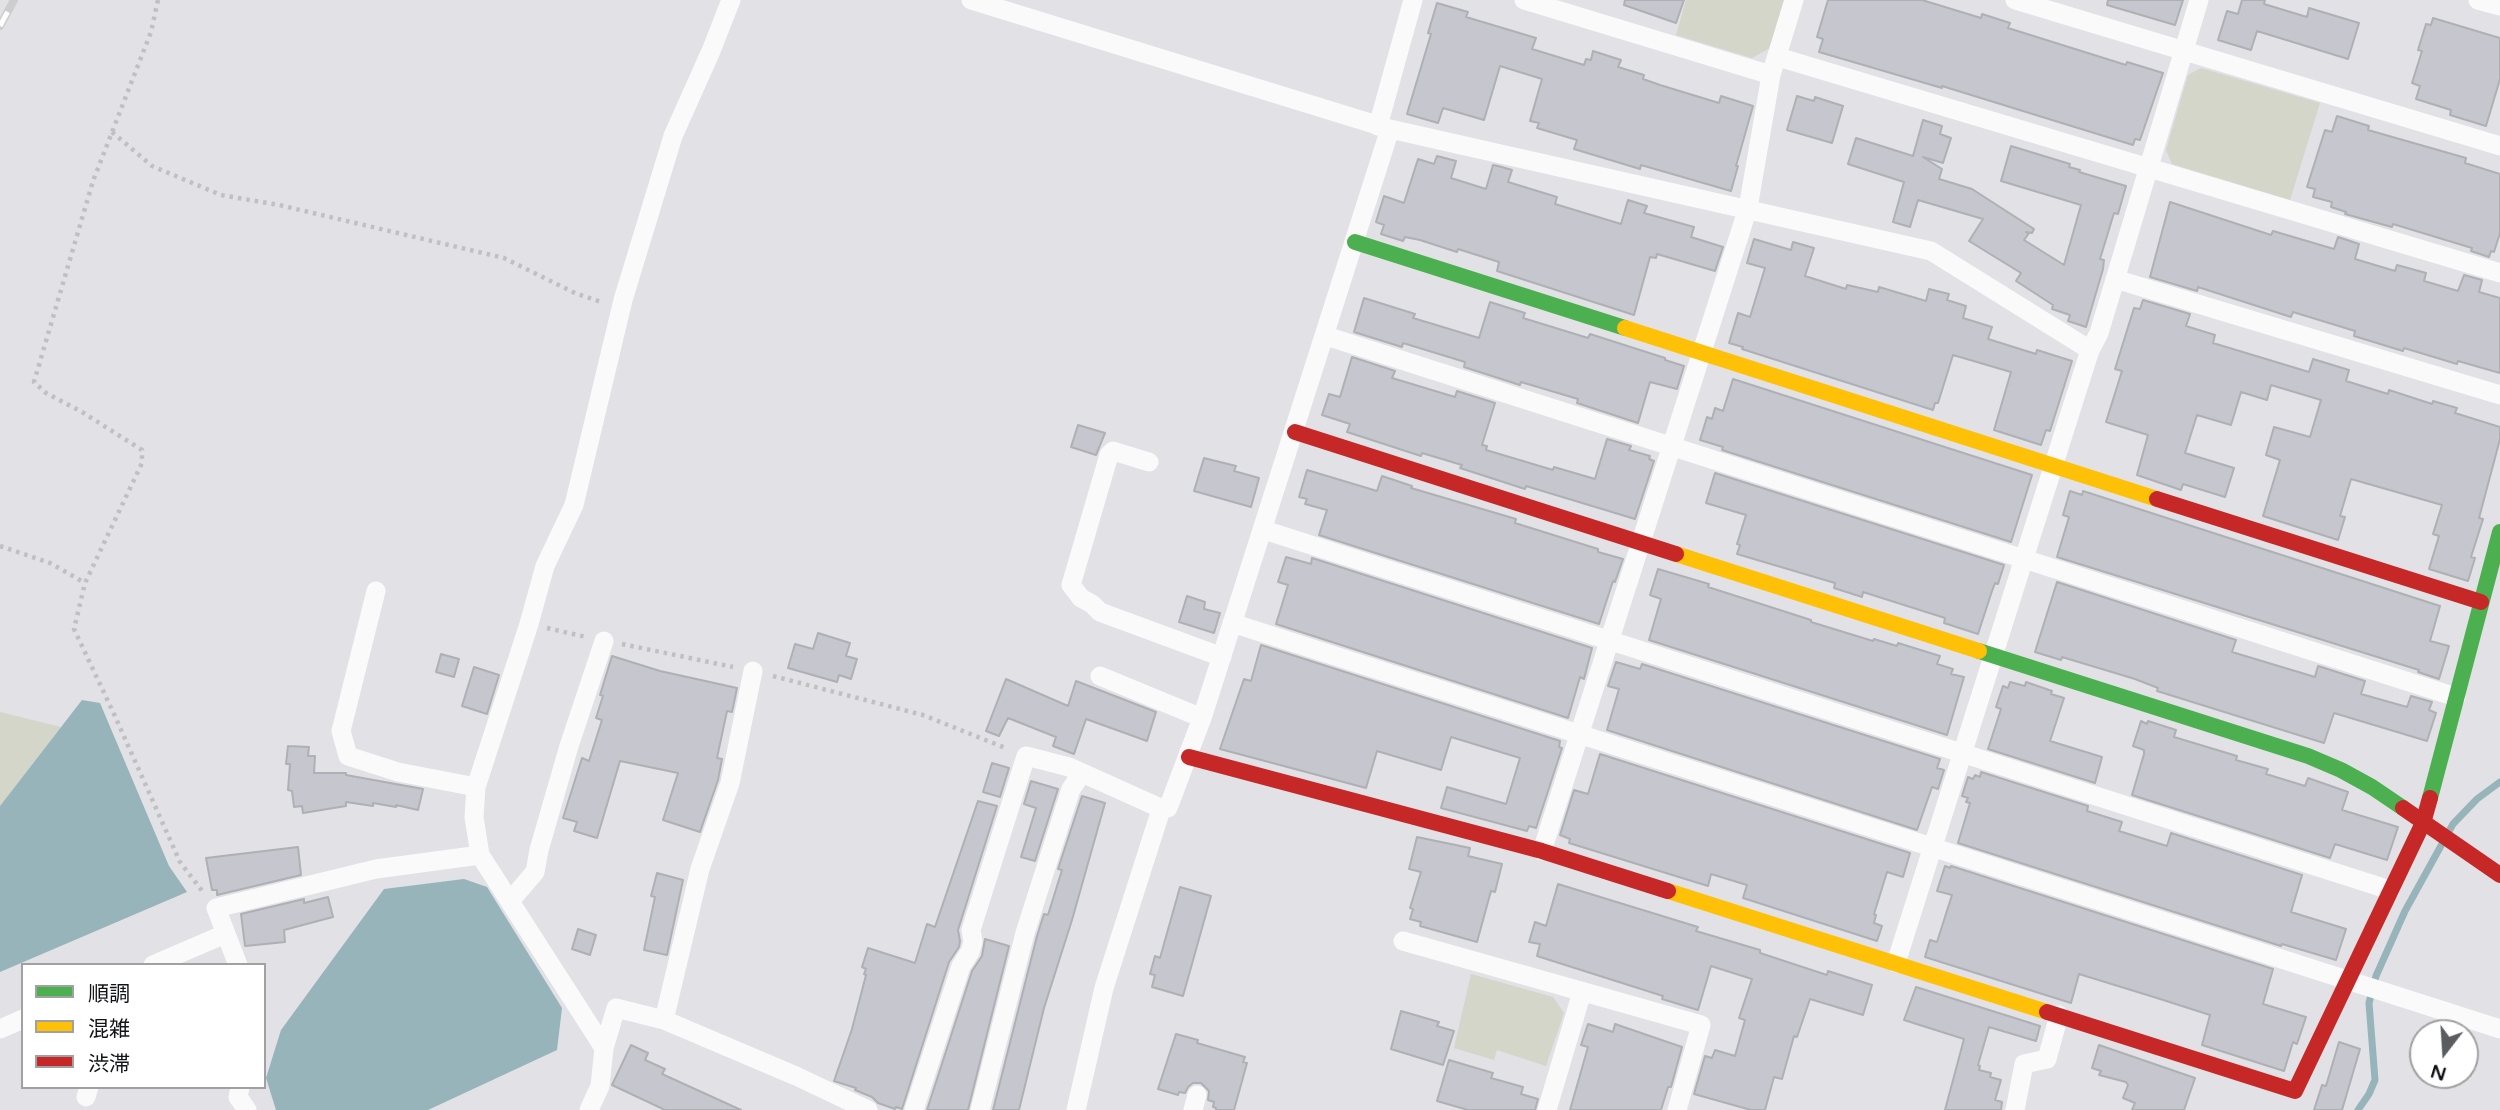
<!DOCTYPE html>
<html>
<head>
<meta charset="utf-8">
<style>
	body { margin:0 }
	#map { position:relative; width:2500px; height:1110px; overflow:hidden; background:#e1e1e6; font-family:"Varela Round","Noto Sans JP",sans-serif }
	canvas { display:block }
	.legend { position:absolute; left:21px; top:963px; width:245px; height:126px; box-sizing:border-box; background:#fff; border:2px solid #a1a1a2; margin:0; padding:9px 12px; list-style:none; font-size:21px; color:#131417 }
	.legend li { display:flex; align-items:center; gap:14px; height:35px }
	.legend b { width:35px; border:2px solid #a1a1a2 }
	.north { position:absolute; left:2409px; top:1019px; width:70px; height:70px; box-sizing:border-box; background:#fff; border:2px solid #a1a1a2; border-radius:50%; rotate:197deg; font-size:19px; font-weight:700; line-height:28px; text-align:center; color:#131417 }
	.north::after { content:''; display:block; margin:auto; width:24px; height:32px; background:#5b5c5f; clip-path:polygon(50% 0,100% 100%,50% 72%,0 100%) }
</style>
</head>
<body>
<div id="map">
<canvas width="2500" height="1110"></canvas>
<ul class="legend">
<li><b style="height:9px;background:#4caf50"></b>順調</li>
<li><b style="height:9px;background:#ffc107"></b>混雑</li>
<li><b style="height:9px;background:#c62828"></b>渋滞</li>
</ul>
<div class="north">N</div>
</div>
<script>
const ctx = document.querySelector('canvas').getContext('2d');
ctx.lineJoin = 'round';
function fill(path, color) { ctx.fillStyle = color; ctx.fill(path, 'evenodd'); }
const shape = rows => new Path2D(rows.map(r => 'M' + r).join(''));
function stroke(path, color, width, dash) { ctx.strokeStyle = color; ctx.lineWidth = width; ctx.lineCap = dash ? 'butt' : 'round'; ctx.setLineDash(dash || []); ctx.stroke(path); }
fill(shape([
	[1686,0,1784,0,1770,48,1752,58,1676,35],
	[2201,68,2320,103,2290,200,2172,164,2166,150,2188,75],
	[0,712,61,727,0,806],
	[1471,974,1553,997,1564,1013,1546,1066,1497,1050,1494,1060,1454,1048]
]), '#d3d6c8');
fill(shape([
	[82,700,100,703,169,866,187,892,0,972,0,806],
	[464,879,487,887,562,1008,557,1050,428,1110,276,1110,266,1078,281,1030,384,889]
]), '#97b4bb');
stroke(shape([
	[2358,1110,2369,1094,2375,1080,2369,1003,2376,976,2405,911,2453,824,2477,799,2500,782]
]), '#97b4bb', 7);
const building = shape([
	[1625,0,1684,0,1676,23,1624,5,1625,0],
	[1828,0,1922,0,1981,18,1982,14,2010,23,2008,28,2126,65,2127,62,2163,73,2140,140,2135,139,2133,145,1942,86,1942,88,1819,52,1823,39,1817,37,1828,0],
	[2108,0,2183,0,2175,25,2107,5,2108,0],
	[2242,0,2265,0,2264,4,2307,17,2309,8,2359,23,2348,59,2257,31,2251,50,2218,40,2227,11,2238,14,2242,0],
	[1437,3,1468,12,1466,17,1536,38,1532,49,1584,65,1586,59,1591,60,1593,51,1621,60,1618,67,1644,75,1643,79,1660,85,1719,103,1721,96,1753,106,1736,166,1738,166,1731,191,1641,165,1640,169,1574,149,1577,140,1537,128,1539,123,1530,121,1542,79,1500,66,1484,120,1443,108,1438,123,1407,114,1431,34,1428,33,1437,3],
	[2433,18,2500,38,2500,79,2486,126,2450,115,2451,110,2416,99,2420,86,2412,83,2422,51,2418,50,2426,24,2431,25,2433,18],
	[1797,96,1814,101,1815,97,1843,106,1832,143,1787,130,1797,96],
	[2337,116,2369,126,2368,130,2466,158,2465,163,2500,174,2500,233,2494,252,2491,251,2489,257,2471,251,2472,248,2393,224,2392,227,2345,214,2346,212,2331,207,2332,202,2313,197,2315,189,2307,187,2325,130,2332,132,2337,116],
	[1923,120,1942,126,1940,134,1951,138,1943,163,1923,157,1942,169,1939,179,1972,189,2034,229,2032,233,2026,232,2029,233,2024,240,2064,265,2081,205,2001,181,2011,146,2070,164,2069,167,2080,170,2079,172,2126,186,2118,214,2114,213,2100,259,2104,260,2103,269,2086,327,2068,321,2070,315,2052,309,2053,305,2016,281,2021,273,1969,241,1983,219,1918,200,1910,227,1893,222,1904,182,1848,164,1856,138,1913,156,1923,120],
	[1437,156,1456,161,1451,178,1486,189,1493,165,1498,166,1512,170,1508,182,1557,197,1555,204,1621,224,1628,200,1647,206,1644,213,1694,227,1691,237,1723,247,1715,271,1657,254,1656,258,1650,257,1634,315,1497,271,1499,262,1458,249,1457,252,1420,240,1405,237,1403,241,1381,234,1384,225,1376,222,1384,196,1404,203,1418,159,1434,164,1437,156],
	[2170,202,2271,235,2273,231,2334,249,2338,237,2359,244,2355,259,2395,271,2397,265,2426,273,2424,281,2458,291,2464,275,2482,280,2479,292,2500,298,2500,373,2458,361,2457,364,2404,348,2403,351,2354,336,2355,331,2293,312,2291,317,2198,287,2197,291,2150,277,2170,202],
	[1754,239,1791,250,1793,242,1814,248,1805,276,1846,289,1847,285,1878,292,1879,287,1926,301,1929,289,1949,294,1947,300,1966,306,1963,318,1992,327,1988,339,2036,354,2037,350,2072,361,2050,431,2046,430,2041,445,1994,430,2011,372,1953,355,1938,403,1935,403,1933,410,1742,349,1743,347,1729,343,1738,313,1750,317,1765,268,1747,263,1754,239],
	[1364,298,1415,314,1413,318,1479,338,1490,302,1525,313,1523,318,1588,338,1590,334,1665,358,1665,360,1684,366,1677,389,1650,382,1638,423,1577,403,1578,399,1521,382,1520,385,1464,367,1465,362,1403,343,1402,347,1354,332,1364,298],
	[2143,300,2190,314,2186,326,2215,335,2213,343,2309,372,2313,359,2349,370,2346,381,2388,394,2389,390,2432,404,2433,401,2457,408,2455,413,2500,427,2500,439,2479,518,2483,519,2471,557,2475,558,2468,581,2429,569,2439,536,2433,534,2442,505,2351,479,2340,516,2345,517,2338,540,2263,516,2280,460,2266,455,2274,427,2310,437,2321,400,2271,385,2267,400,2241,392,2231,425,2197,415,2185,453,2234,468,2225,497,2183,484,2181,490,2137,475,2148,435,2106,422,2122,371,2115,369,2134,308,2140,309,2143,300],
	[1352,357,1395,371,1392,378,1455,397,1457,391,1495,403,1482,445,1487,446,1486,450,1553,470,1554,467,1595,479,1607,439,1631,446,1629,450,1650,456,1649,459,1654,461,1635,519,1526,486,1525,489,1460,468,1462,465,1422,453,1421,456,1347,432,1350,424,1322,415,1329,394,1340,397,1352,357],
	[1733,379,2032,475,2011,542,1722,450,1723,447,1700,440,1707,417,1712,419,1715,408,1723,411,1733,379],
	[1078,425,1105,433,1096,455,1071,447,1078,425],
	[1204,458,1236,466,1234,471,1259,478,1251,507,1194,491,1204,458],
	[1307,470,1377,491,1382,476,1412,486,1411,488,1516,519,1515,523,1598,549,1598,552,1623,559,1615,582,1613,581,1599,624,1319,535,1327,510,1305,504,1307,499,1299,497,1307,470],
	[1715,473,2004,565,1998,584,1995,583,1991,594,1978,634,1944,623,1945,618,1863,592,1862,597,1834,588,1835,583,1737,554,1740,545,1737,544,1746,515,1706,503,1715,473],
	[2070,491,2082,495,2083,491,2440,606,2430,641,2449,646,2439,679,2418,672,2419,670,2057,557,2069,517,2063,515,2070,491],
	[1286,557,1311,564,1312,558,1592,648,1584,679,1580,677,1568,718,1276,624,1288,585,1278,582,1286,557],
	[1658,569,1709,584,1708,587,1811,620,1811,622,1873,641,1874,639,1897,646,1898,643,1940,656,1937,664,1953,669,1951,674,1964,677,1947,735,1649,640,1661,599,1650,595,1658,569],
	[2057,582,2236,640,2232,652,2315,677,2318,666,2365,681,2361,694,2407,707,2411,696,2432,702,2429,710,2436,713,2427,741,2334,713,2324,743,2157,691,2158,688,2135,679,2062,657,2061,660,2035,652,2057,582],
	[1187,596,1205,602,1204,609,1220,613,1214,633,1179,622,1187,596],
	[818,633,850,643,846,656,857,659,851,679,839,675,837,682,788,668,795,644,813,649,818,633],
	[1261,645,1560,741,1559,747,1562,748,1536,828,1529,826,1527,831,1441,808,1447,787,1506,804,1520,758,1451,737,1441,770,1377,751,1366,788,1220,749,1244,679,1251,681,1261,645],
	[441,654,459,659,454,677,436,672,441,654],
	[612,656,660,671,737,688,732,712,727,711,717,758,722,759,718,780,700,832,663,820,678,773,620,761,597,838,574,831,577,822,563,818,582,758,589,761,602,720,596,718,603,696,600,695,612,656],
	[1616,662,1640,669,1642,664,1940,759,1937,768,1944,770,1938,789,1932,787,1917,830,1607,730,1619,689,1608,686,1616,662],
	[474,667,499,675,487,714,462,706,474,667],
	[1006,679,1068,706,1076,681,1156,712,1147,741,1086,719,1074,754,1053,746,1056,737,1008,718,999,736,986,731,1006,679],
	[2010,682,2025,686,2026,682,2052,691,2051,694,2064,698,2050,741,2102,757,2095,783,1988,749,2001,709,1996,707,2003,686,2008,688,2010,682],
	[2141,721,2147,724,2148,721,2176,730,2174,737,2237,756,2236,760,2268,769,2266,774,2305,786,2308,778,2348,792,2342,810,2398,827,2387,860,2335,844,2330,858,2132,795,2144,754,2144,750,2133,746,2141,721],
	[288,746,309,747,308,756,315,756,314,773,346,773,346,775,423,789,418,810,396,805,396,807,373,803,373,806,346,802,346,806,303,813,302,806,294,807,292,791,288,790,290,764,286,764,288,746],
	[1600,754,1910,853,1903,877,1887,872,1874,914,1876,915,1874,923,1882,926,1877,941,1743,898,1747,885,1711,874,1708,886,1569,843,1570,839,1560,835,1574,790,1588,794,1600,754],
	[992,763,1009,768,1000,797,983,792,992,763],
	[1981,772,2088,806,2087,811,2122,822,2119,831,2167,846,2171,833,2302,875,2291,912,2346,929,2336,960,2282,944,2281,946,1958,843,1970,803,1966,802,1968,798,1962,796,1968,777,1973,779,1975,775,1980,777,1981,772],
	[1031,781,1058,789,1035,861,1021,857,1036,808,1024,804,1031,781],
	[1082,796,1105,803,1072,920,1044,1008,1019,1110,993,1110,1037,936,1044,914,1048,915,1062,870,1058,869,1082,796],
	[978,801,997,806,958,930,960,941,959,947,949,962,902,1109,896,1107,895,1109,878,1103,872,1097,855,1090,856,1088,834,1081,852,1029,866,975,864,974,866,969,862,967,868,948,915,963,927,924,935,927,978,801],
	[1417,837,1470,848,1468,856,1502,864,1495,892,1491,891,1477,942,1420,926,1421,922,1410,919,1413,909,1410,908,1421,872,1409,869,1417,837],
	[298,847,301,875,217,895,217,890,212,890,206,858,298,847],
	[1945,866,1950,868,1951,866,2273,969,2263,1004,2306,1017,2297,1044,2293,1042,2284,1071,2202,1045,2210,1015,2157,998,2079,974,2071,1003,1925,957,1930,940,1937,942,1952,895,1937,891,1945,866],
	[657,873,683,880,667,955,644,950,655,897,651,896,657,873],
	[1558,884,1698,927,1696,931,1760,950,1760,953,1827,975,1828,971,1872,985,1863,1015,1810,999,1797,1037,1794,1036,1782,1079,1774,1077,1765,1110,1751,1110,1694,1094,1705,1056,1712,1058,1715,1050,1735,1056,1745,1020,1739,1018,1752,979,1711,966,1698,1010,1662,999,1663,996,1537,956,1540,944,1529,942,1535,922,1546,926,1558,884],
	[1180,887,1211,896,1183,996,1152,987,1155,975,1150,974,1155,956,1160,958,1180,887],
	[328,897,333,917,284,930,285,942,245,946,241,914,304,899,304,903,328,897],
	[578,929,596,935,590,955,572,949,578,929],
	[985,939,1009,946,968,1110,927,1110,972,971,982,956,985,939],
	[1916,987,2040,1026,2036,1041,1989,1027,1978,1065,1980,1066,1979,1070,1991,1073,1990,1077,2001,1080,1995,1100,2002,1102,2001,1110,1945,1110,1964,1039,1904,1020,1916,987],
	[1401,1011,1439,1022,1437,1026,1454,1031,1443,1065,1391,1049,1401,1011],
	[1588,1024,1613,1032,1615,1024,1682,1047,1671,1087,1668,1087,1661,1110,1570,1110,1588,1047,1581,1045,1588,1024],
	[1176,1034,1198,1040,1197,1043,1245,1057,1243,1062,1247,1063,1234,1110,1216,1110,1216,1108,1213,1107,1214,1102,1208,1100,1209,1091,1201,1083,1193,1083,1188,1087,1185,1093,1179,1092,1178,1095,1158,1089,1176,1034],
	[2339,1042,2360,1049,2342,1110,2314,1110,2322,1085,2326,1086,2339,1042],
	[631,1045,648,1053,645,1060,665,1069,662,1074,741,1110,665,1110,612,1085,631,1045],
	[2099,1045,2195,1078,2184,1110,2132,1110,2135,1103,2123,1098,2128,1085,2126,1082,2099,1075,2101,1071,2092,1068,2099,1045],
	[1449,1060,1493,1073,1491,1078,1523,1087,1521,1094,1538,1099,1535,1110,1468,1110,1437,1101,1449,1060]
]);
fill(building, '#c6c6cf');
stroke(building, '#afb0b3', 2);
stroke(shape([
	[158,0,151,32,93,181,34,382,46,393,82,412,142,450,142,463,85,583,74,629,114,714,180,862,203,892],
	[112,132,152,166,221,195,279,205,504,258,575,293,601,302],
	[0,546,50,563,85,583],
	[547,628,586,637],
	[622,644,733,667],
	[773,676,923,715,1008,749]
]), '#c0c0c1', 4.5, [3.5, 5]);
stroke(shape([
	[971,0,1390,129,1931,251,2090,350],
	[1524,0,1771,75],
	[2015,0,2500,146],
	[2478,0,2500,6],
	[1778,57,2500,273],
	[1378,126,1413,0],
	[2115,279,2500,395],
	[1326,336,2456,697],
	[1149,462,1113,451,1109,455,1071,585,1081,598,1092,604,1100,612,1222,657],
	[1264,530,2390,890],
	[376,591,341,731,348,756,398,772,476,787],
	[1232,623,2500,1029],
	[1100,676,1202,718],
	[1542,851,1748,208,1771,75,1794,0],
	[511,900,535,872,539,850,569,746,604,641],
	[1403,941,1701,1025,1677,1110],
	[1896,963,2090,350,2099,333,2199,0],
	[153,965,225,934],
	[238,965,216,908,376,869,480,855],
	[664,1020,700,869,730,783,753,671],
	[0,1029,23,1019],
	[604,1048,480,855,474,817,476,787,529,624,545,566,574,505,623,300,673,136,711,51,731,0],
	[240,1087,238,1097,247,1110],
	[86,1097,89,1087],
	[589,1110,600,1086,604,1048,616,1008,664,1020,796,1076,868,1110],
	[914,1110,961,966,970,952,973,942,971,930,1026,756,1069,767,1158,807],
	[980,1110,1025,933,1071,789,1082,773],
	[1076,1110,1104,988,1159,816,1158,807,1168,808,1202,718,1390,129],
	[1193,1110,1197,1095],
	[1547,1110,1582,992],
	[2015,1110,2024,1064,2047,1059,2059,1015]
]), '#fafafb', 19);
stroke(shape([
	[1355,242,1625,328],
	[1979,651,2308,756,2341,770,2372,787,2403,808],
	[2430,798,2500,532]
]), '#4caf50', 16);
stroke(shape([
	[1625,328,2157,499],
	[1676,554,1979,651],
	[1668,891,2047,1012]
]), '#ffc107', 16);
stroke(shape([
	[1295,432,1676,554],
	[2157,499,2481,602],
	[1189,757,1542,851,1668,891],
	[2403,808,2500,875],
	[2047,1012,2295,1091,2423,823,2430,798]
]), '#c62828', 16);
const rail = shape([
	[0,26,14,0]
]);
stroke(rail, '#cdcdce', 8);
stroke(rail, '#fff', 5, [16]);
</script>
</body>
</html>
